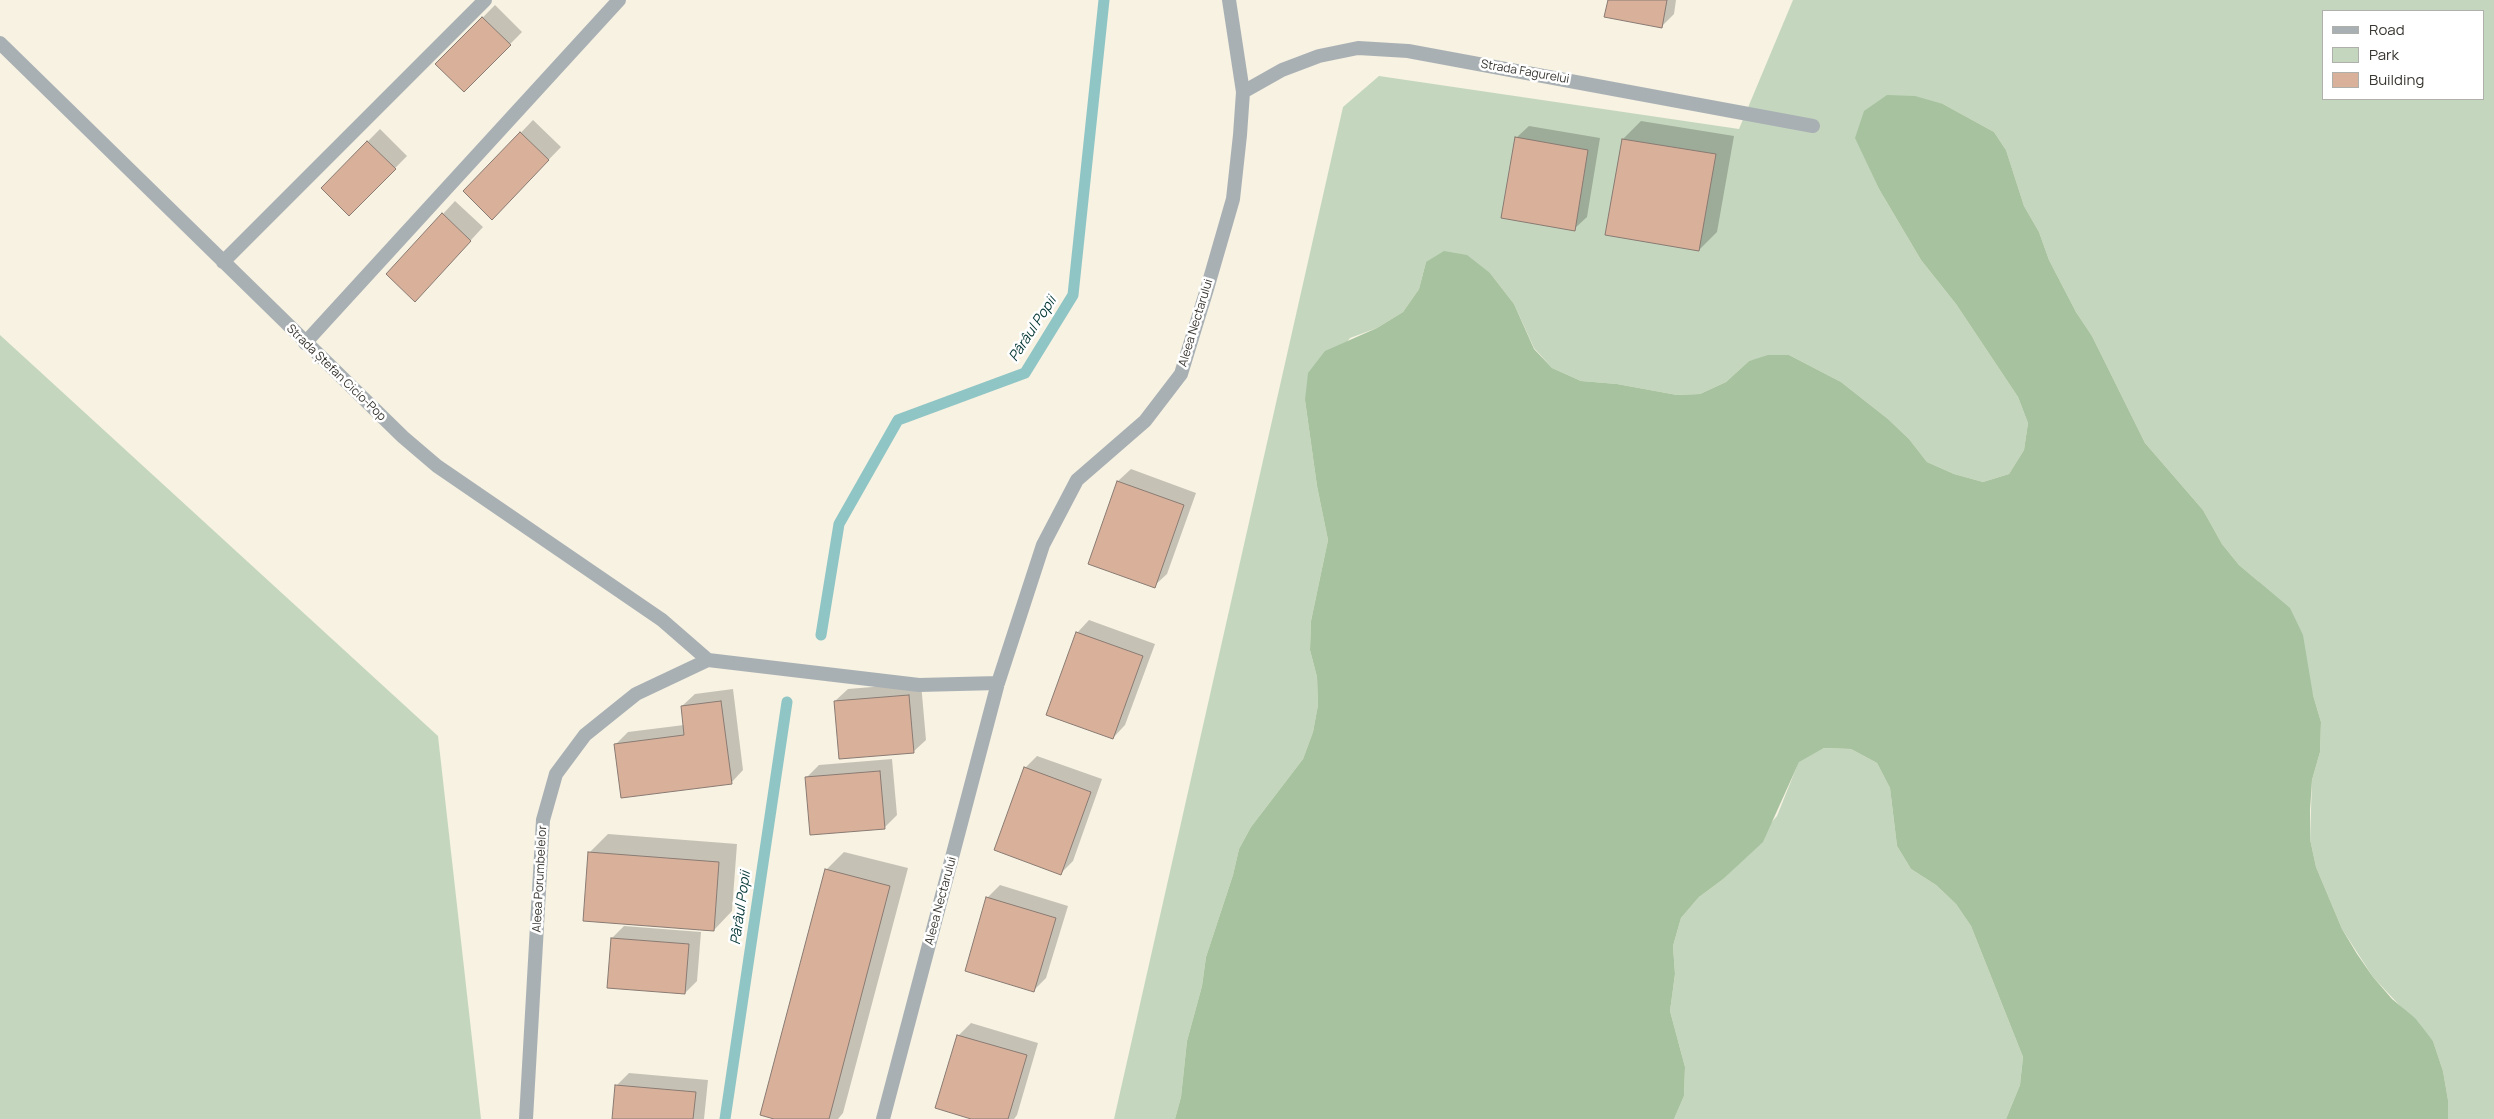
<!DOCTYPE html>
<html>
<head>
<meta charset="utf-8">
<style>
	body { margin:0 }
	#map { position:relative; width:2494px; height:1119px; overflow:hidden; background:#f7f2e2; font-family:Manrope,sans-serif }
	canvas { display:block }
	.legend { position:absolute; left:2322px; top:10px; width:162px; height:90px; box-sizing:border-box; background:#fff; border:1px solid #afafac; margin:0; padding:6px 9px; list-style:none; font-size:15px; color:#383630 }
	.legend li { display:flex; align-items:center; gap:10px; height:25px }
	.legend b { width:25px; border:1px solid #afafac }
</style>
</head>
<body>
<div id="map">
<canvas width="2494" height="1119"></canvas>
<ul class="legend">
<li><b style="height:6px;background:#a9b0b4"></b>Road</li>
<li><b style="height:14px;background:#c4d7be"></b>Park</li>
<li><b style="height:14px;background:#d9b19b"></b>Building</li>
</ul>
</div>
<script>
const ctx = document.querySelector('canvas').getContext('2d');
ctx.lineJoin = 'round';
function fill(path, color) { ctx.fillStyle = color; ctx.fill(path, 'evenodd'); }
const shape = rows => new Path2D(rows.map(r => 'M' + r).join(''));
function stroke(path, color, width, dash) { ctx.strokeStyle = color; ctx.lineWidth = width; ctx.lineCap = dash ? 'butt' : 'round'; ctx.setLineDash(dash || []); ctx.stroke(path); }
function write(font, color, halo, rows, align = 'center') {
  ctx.font = font + ' Manrope,sans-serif'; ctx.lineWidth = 5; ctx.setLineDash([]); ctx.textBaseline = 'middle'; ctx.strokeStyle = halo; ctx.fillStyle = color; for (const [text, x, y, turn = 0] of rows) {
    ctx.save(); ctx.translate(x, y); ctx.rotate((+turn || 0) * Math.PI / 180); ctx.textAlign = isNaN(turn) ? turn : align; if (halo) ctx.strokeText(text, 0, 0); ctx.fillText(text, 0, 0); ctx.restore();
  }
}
fill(shape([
	[1793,0,2494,0,2494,1119,2448,1119,2448,1100,2443,1071,2433,1041,2373,977,2342,929,2316,867,2310,839,2312,780,2320,752,2321,722,2313,695,2258,581,2239,565,2222,544,2203,510,2145,443,2092,336,2076,312,2049,260,2039,232,2024,206,2006,150,1994,132,1943,104,1856,138,1879,189,1921,260,1956,304,2018,397,2028,423,2024,450,2009,474,1983,482,1954,474,1927,462,1909,439,1888,419,1841,382,1789,355,1749,361,1726,382,1700,394,1677,395,1617,384,1581,381,1552,368,1534,348,1514,304,1490,273,1426,262,1419,289,1403,312,1377,328,1350,338,1305,400,1317,486,1328,540,1311,621,1310,650,1317,677,1318,705,1313,732,1303,759,1251,827,1239,849,1233,875,1206,957,1202,986,1187,1041,1181,1097,1175,1119,1114,1119,1343,107,1379,76,1739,129],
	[2323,11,2483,11,2483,99,2323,99],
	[0,335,438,736,481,1119,0,1119],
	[1824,748,1851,749,1877,763,1890,788,1897,846,1911,869,1936,885,1956,904,1971,926,2023,1057,2020,1085,2006,1119,1674,1119,1684,1096,1685,1067,1670,1011,1675,974,1673,946,1681,918,1699,897,1722,880,1777,816,1799,761]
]), '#c4d7be');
fill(shape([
	[1887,95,1915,96,1943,104,1994,132,2006,150,2024,206,2039,232,2049,260,2076,312,2092,336,2145,443,2203,510,2222,544,2239,565,2290,608,2303,635,2313,695,2321,722,2320,752,2312,780,2310,810,2310,839,2316,867,2342,929,2357,954,2373,977,2392,999,2415,1018,2433,1041,2443,1071,2448,1100,2448,1119,2006,1119,2020,1085,2023,1057,1971,926,1956,904,1936,885,1911,869,1897,846,1890,788,1877,763,1851,749,1824,748,1799,762,1763,842,1722,880,1699,897,1681,918,1673,946,1675,974,1670,1011,1685,1067,1684,1096,1674,1119,1175,1119,1181,1097,1187,1041,1202,986,1206,957,1233,875,1239,849,1251,827,1303,759,1313,732,1318,705,1317,677,1310,650,1311,621,1328,540,1317,486,1305,400,1308,373,1325,351,1377,328,1403,312,1419,289,1426,262,1444,251,1467,255,1490,273,1514,304,1534,349,1552,368,1581,381,1617,384,1677,395,1700,394,1726,382,1749,361,1768,355,1789,355,1841,382,1888,419,1909,439,1927,462,1954,474,1983,482,2009,474,2024,450,2028,423,2018,397,1956,304,1921,260,1879,189,1855,138,1864,111]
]), '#a7c29f');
fill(shape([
	[1609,0,1676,0,1674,14,1661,27],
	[495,5,522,32,464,91,437,64],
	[533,120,561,147,504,206,465,191],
	[1641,121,1734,136,1717,232,1699,250,1623,139],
	[1529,126,1600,138,1587,217,1574,229,1516,138],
	[380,129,407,156,349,215,322,188],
	[455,201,483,227,427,288,387,274],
	[1131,469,1196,493,1167,574,1154,586,1089,563,1118,481],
	[1089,620,1155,644,1125,725,1113,738,1077,633],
	[921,683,926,740,913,752,835,701,848,689],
	[733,689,743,770,731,783,615,745,628,732,684,725,682,706,695,694],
	[1037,756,1102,779,1073,861,1061,873,1025,768],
	[892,759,897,815,884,828,807,777,819,765],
	[608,834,737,844,732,911,714,930,589,853],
	[844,852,908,868,843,1113,838,1119,778,1119,826,870],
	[1000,885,1068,906,1046,978,1034,990,987,898],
	[624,926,701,932,697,981,685,993,612,938],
	[971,1023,1038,1043,1017,1115,1014,1119,976,1119,958,1036],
	[629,1073,708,1080,704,1119,614,1119,616,1086]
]), '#0003');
stroke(shape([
	[821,635,839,524,898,420,1025,373,1073,295,1104,0],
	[725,1119,787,702]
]), '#8fc5c5', 11);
const building = shape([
	[1608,0,1667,0,1662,28,1604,17,1608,0],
	[482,17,511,45,464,92,435,64,482,17],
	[520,132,549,160,492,220,463,191,520,132],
	[1515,137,1588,150,1575,231,1501,218,1515,137],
	[1622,139,1716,154,1699,251,1605,235,1622,139],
	[367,141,396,169,349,216,321,188,367,141],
	[442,213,471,241,415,302,386,274,442,213],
	[1117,481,1184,505,1155,588,1088,564,1117,481],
	[1076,632,1143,656,1113,739,1046,715,1076,632],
	[909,695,914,753,839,759,834,701,909,695],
	[721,701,732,784,621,798,614,744,684,735,681,706,721,701],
	[1024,767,1091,792,1061,875,994,850,1024,767],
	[880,771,885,829,810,835,805,777,880,771],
	[588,852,719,862,714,931,583,921,588,852],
	[825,869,890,886,829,1119,774,1119,760,1115,825,869],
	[986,897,1056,918,1034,992,965,971,986,897],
	[611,938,689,944,685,994,607,988,611,938],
	[957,1035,1027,1055,1008,1119,971,1119,935,1108,957,1035],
	[615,1085,696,1092,693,1119,612,1119,615,1085]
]);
fill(building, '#d9b19b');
stroke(building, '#897a72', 1);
stroke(shape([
	[0,43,403,437,437,466,662,620,708,660],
	[1243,92,1282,70,1319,56,1358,48,1408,51,1813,126],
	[223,262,485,0],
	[305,343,619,0],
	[708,660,919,685,998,683],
	[526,1119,543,820,556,774,585,735,636,694,708,660],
	[883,1119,998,683,1043,545,1077,480,1145,421,1181,374,1207,289,1233,199,1240,135,1243,92,1229,0]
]), '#a9b0b4', 14);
write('12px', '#383630', '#fff', [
	["Strada Fagurelui",1525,72,10],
	["Aleea Nectarului",1196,323,-73],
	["Strada Ștefan Cicio-Pop",336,373,44],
	["Aleea Porumbelelor",540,879,-87],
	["Aleea Nectarului",941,901,-75]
]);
write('italic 14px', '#003434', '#fff', [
	["Pârâul Popii",1033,329,-57],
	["Pârâul Popii",741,908,-82]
]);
</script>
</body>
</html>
